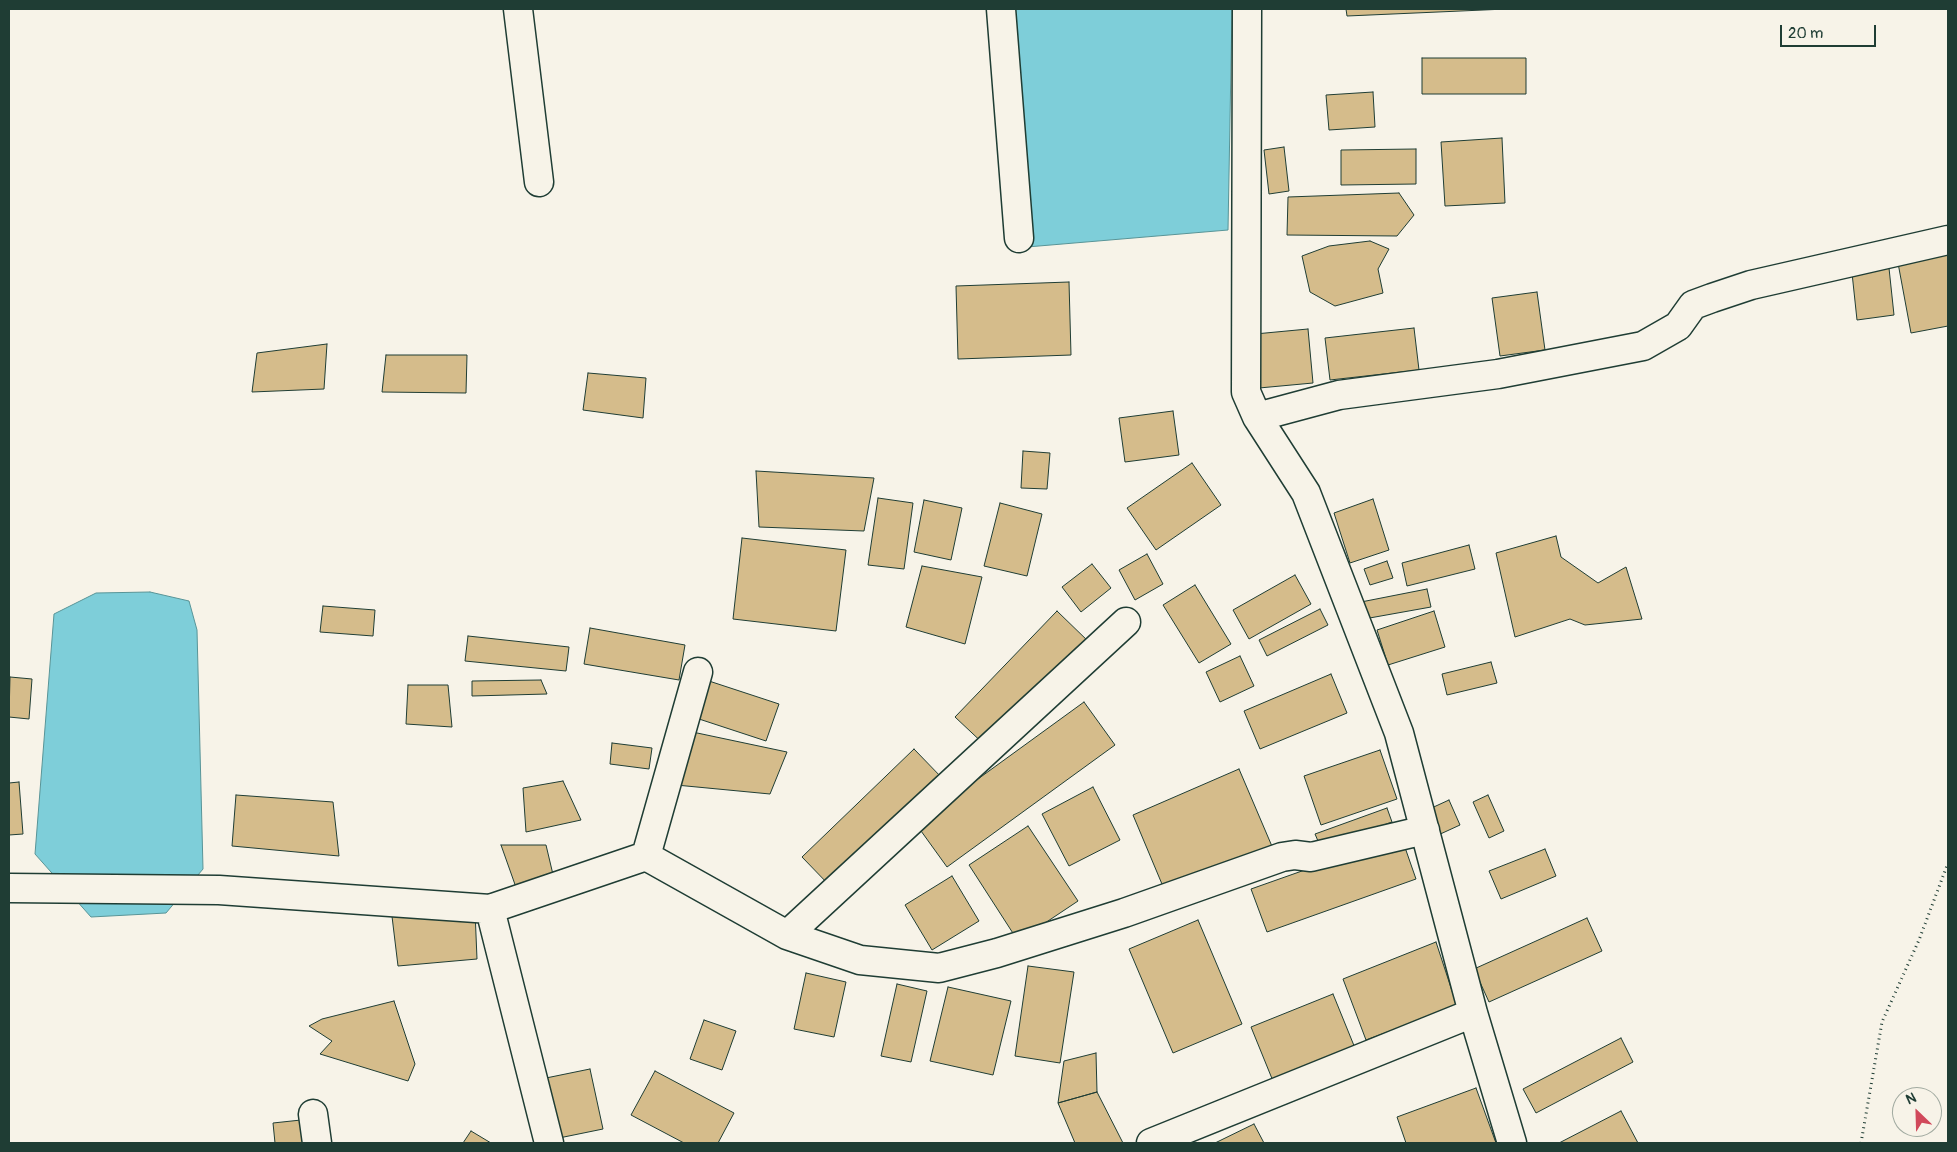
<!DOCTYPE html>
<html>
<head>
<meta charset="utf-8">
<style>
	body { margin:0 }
	#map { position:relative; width:1957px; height:1152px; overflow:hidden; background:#f7f3e8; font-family:Pangolin,sans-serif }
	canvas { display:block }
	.frame { position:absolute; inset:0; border:10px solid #1f3d34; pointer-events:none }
	.north { position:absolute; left:1892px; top:1087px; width:50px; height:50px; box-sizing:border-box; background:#f7f3e8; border:1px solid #a1aaa0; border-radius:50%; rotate:336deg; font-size:14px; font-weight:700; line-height:20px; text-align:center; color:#1f3d34 }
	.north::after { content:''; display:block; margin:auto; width:18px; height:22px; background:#d1495b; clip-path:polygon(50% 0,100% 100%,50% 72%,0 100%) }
	.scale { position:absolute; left:1780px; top:25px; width:96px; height:22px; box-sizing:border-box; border:2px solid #1f3d34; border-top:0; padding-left:6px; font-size:15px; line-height:18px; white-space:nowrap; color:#1f3d34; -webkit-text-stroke:4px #f7f3e8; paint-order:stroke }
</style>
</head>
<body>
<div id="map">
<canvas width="1957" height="1152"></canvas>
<div class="frame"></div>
<div class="north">N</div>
<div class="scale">20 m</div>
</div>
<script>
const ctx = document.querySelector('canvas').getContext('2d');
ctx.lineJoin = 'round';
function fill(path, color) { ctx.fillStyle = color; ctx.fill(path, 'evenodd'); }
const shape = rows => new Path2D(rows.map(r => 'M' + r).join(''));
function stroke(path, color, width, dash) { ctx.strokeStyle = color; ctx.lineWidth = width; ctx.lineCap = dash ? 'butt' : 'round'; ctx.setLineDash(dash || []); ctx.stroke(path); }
const water = shape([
	[1007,9,1232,9,1228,230,1027,247,1007,9],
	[150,592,189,601,197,630,203,869,166,913,91,917,35,854,54,614,96,593,150,592]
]);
fill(water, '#7eced9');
stroke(water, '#589497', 1);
const building = shape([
	[1346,9,1506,9,1347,16,1346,9],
	[1422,58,1526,58,1526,94,1422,94,1422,58],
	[1373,92,1375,127,1329,130,1326,95,1373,92],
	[1502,138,1505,203,1445,206,1441,142,1502,138],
	[1284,147,1289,191,1269,194,1264,150,1284,147],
	[1416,149,1416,184,1341,185,1341,150,1416,149],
	[1399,193,1414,215,1397,236,1287,235,1288,197,1399,193],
	[1370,241,1389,249,1378,269,1383,293,1335,306,1310,292,1302,256,1329,246,1370,241],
	[1948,253,1948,326,1911,333,1898,263,1948,253],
	[1889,268,1894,315,1857,320,1852,273,1889,268],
	[1069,282,1071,355,958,359,956,286,1069,282],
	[1537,292,1545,350,1500,356,1492,298,1537,292],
	[1414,328,1419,370,1330,380,1325,338,1414,328],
	[1308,329,1313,383,1259,388,1255,334,1308,329],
	[327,344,324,389,252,392,257,353,327,344],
	[386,355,467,355,466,393,382,392,386,355],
	[588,373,646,378,643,418,583,410,588,373],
	[1173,411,1179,455,1125,462,1119,418,1173,411],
	[1023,451,1050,453,1047,489,1021,488,1023,451],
	[1192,463,1221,505,1156,550,1127,508,1192,463],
	[756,471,874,478,864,531,759,527,756,471],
	[878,498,913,503,904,569,868,565,878,498],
	[1373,499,1389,550,1350,563,1334,513,1373,499],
	[924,500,962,508,951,560,914,552,924,500],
	[1000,503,1042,514,1027,576,984,566,1000,503],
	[1556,536,1561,557,1598,583,1626,567,1642,619,1585,625,1570,619,1515,637,1496,553,1556,536],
	[742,538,846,550,836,631,733,619,742,538],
	[1469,545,1475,569,1407,586,1402,563,1469,545],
	[1147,554,1163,584,1135,600,1119,570,1147,554],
	[1387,561,1393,578,1370,585,1364,569,1387,561],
	[1092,564,1111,588,1081,612,1062,587,1092,564],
	[922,566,982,577,965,644,906,627,922,566],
	[1295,575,1311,604,1249,639,1233,610,1295,575],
	[1195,585,1231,644,1199,663,1163,605,1195,585],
	[1427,589,1431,607,1364,619,1361,602,1427,589],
	[323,606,375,610,373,636,320,632,323,606],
	[1320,609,1328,625,1267,656,1259,640,1320,609],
	[1057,611,1090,643,988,748,955,717,1057,611],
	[1434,611,1445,647,1388,665,1377,630,1434,611],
	[590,628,685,645,679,680,584,664,590,628],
	[468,636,569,647,566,671,465,661,468,636],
	[1240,656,1254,686,1220,702,1206,672,1240,656],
	[1491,662,1497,683,1447,695,1442,674,1491,662],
	[1331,674,1347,713,1260,749,1244,711,1331,674],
	[10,677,32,679,29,719,9,717,10,677],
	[541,680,547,694,472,696,472,681,541,680],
	[709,681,779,704,766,741,696,718,709,681],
	[408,685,448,685,452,727,406,724,408,685],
	[1084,702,1115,745,947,867,916,824,1084,702],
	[683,730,787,752,770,794,676,785,683,730],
	[612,743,652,748,649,769,610,764,612,743],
	[914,749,943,779,831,887,802,857,914,749],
	[1380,750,1397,799,1321,825,1304,776,1380,750],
	[1239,769,1274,851,1167,896,1133,815,1239,769],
	[563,781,581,820,526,832,523,788,563,781],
	[19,782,23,834,9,835,9,783,19,782],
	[1093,787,1120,840,1069,866,1042,814,1093,787],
	[236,795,333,802,339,856,232,846,236,795],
	[1488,795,1504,831,1489,838,1473,802,1488,795],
	[1449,800,1460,825,1436,836,1425,811,1449,800],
	[1387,808,1392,822,1321,848,1315,834,1387,808],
	[1028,826,1078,901,1018,941,969,865,1028,826],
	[1401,836,1416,879,1267,932,1251,889,1401,836],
	[501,845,546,845,555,883,518,893,501,845],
	[1545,849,1556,876,1501,899,1489,871,1545,849],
	[952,876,979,921,932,950,905,905,952,876],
	[391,908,475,911,477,959,398,966,391,908],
	[1587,918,1602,951,1489,1002,1474,969,1587,918],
	[1198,920,1242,1024,1173,1053,1129,949,1198,920],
	[1436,942,1457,1006,1366,1040,1343,979,1436,942],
	[1028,966,1074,972,1060,1063,1015,1056,1028,966],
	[806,973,846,982,834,1037,794,1029,806,973],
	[897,984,927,991,911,1062,881,1056,897,984],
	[948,987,1011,1001,993,1075,930,1061,948,987],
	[1333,994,1357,1053,1275,1086,1251,1027,1333,994],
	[394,1001,415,1064,408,1081,320,1054,332,1041,309,1026,322,1019,394,1001],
	[704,1020,736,1031,722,1070,690,1059,704,1020],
	[1621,1038,1633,1062,1536,1113,1523,1089,1621,1038],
	[1096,1053,1097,1092,1058,1103,1064,1061,1096,1053],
	[590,1069,603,1129,559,1138,546,1078,590,1069],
	[655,1071,734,1113,718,1143,684,1143,631,1115,655,1071],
	[1476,1088,1496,1143,1406,1143,1397,1117,1476,1088],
	[1097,1092,1123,1143,1075,1143,1058,1103,1097,1092],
	[1621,1111,1638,1143,1559,1143,1621,1111],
	[301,1120,304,1143,275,1143,273,1123,301,1120],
	[1254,1124,1264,1143,1215,1143,1254,1124],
	[471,1131,491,1143,463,1143,471,1131]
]);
fill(building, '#d5bc8b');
stroke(building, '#1f3d34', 1);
const minor = shape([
	[518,9,539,182],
	[1001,9,1019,238],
	[1247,9,1246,392,1257,417,1306,493,1399,733,1473,1013,1512,1143],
	[1257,417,1339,395,1498,374,1643,346,1678,326,1693,305,1712,298,1751,285,1948,240],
	[646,856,787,935,860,960,939,968,997,953,1124,913,1282,857,1295,855,1311,857,1425,830],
	[9,888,219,890,490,909,646,856,698,672],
	[490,909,549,1143],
	[787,935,1126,622],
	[313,1114,317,1143],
	[1151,1143,1473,1013]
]);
stroke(minor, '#1f3d34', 31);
stroke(shape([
	[1861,1143,1882,1022,1919,940,1948,863]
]), '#1f3d34', 3, [1, 4]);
stroke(minor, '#f7f3e8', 28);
</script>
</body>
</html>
